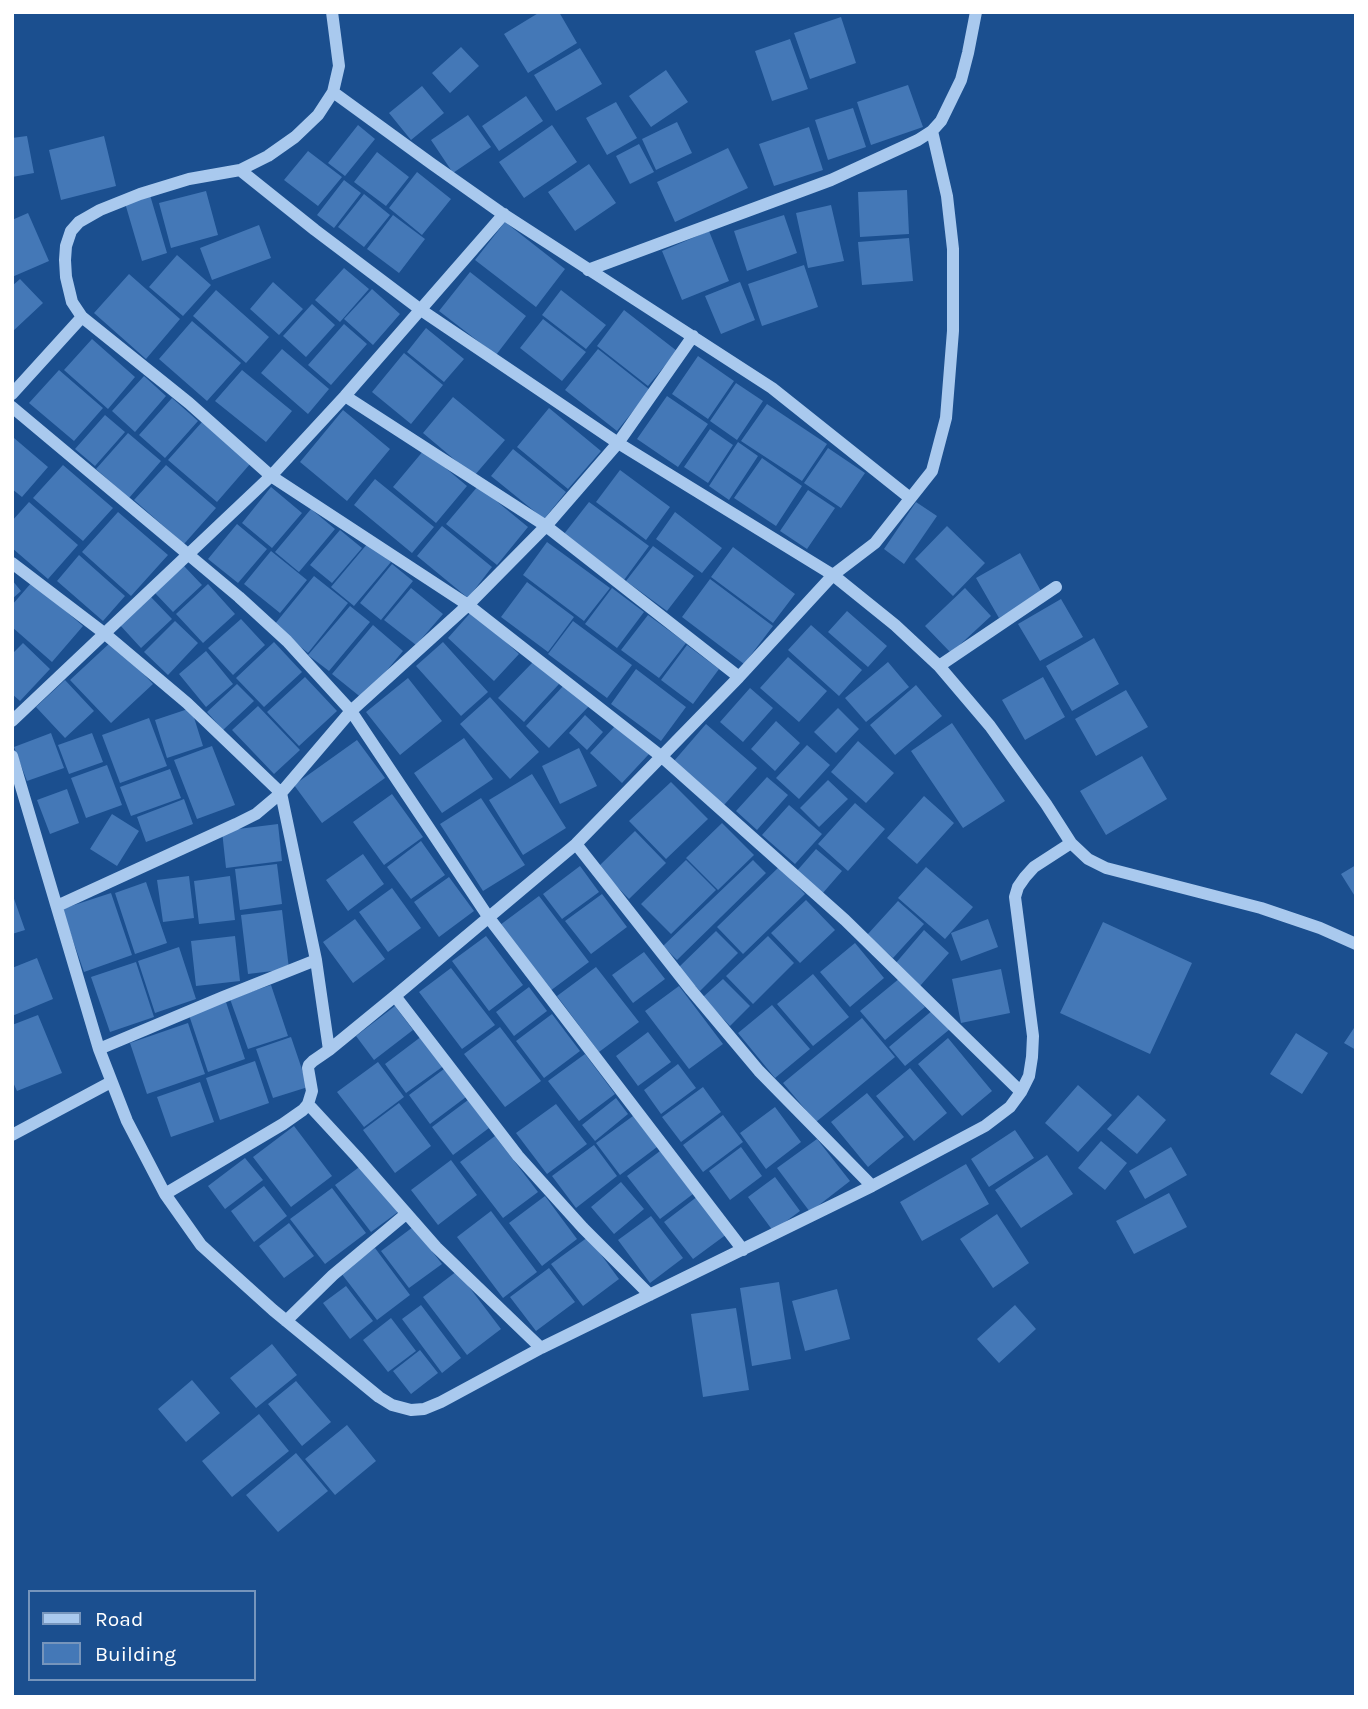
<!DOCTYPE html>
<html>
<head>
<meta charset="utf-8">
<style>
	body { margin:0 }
	#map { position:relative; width:1368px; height:1709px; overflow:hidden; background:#1b4f8f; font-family:Karla,sans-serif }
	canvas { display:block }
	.frame { position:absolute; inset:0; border:14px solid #fff; pointer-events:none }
	.legend { position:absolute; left:28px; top:1590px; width:228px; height:91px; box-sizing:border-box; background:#1b4f8f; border:2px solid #7695bc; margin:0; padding:9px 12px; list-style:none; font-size:21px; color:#fff }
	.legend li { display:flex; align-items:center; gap:14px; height:35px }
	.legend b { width:35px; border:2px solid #7695bc }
</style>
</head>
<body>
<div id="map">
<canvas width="1368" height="1709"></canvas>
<div class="frame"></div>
<ul class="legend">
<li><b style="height:9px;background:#a9c9ee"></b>Road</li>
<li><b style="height:19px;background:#4478b7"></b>Building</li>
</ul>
</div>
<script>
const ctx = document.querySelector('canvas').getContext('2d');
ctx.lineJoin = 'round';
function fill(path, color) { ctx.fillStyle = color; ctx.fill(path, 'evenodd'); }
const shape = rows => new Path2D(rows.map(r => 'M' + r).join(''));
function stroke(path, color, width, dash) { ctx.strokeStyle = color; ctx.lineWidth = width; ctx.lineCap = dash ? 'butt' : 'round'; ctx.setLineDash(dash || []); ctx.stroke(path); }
fill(shape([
	[540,12,559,12,577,43,528,73,504,34],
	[841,17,856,63,810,79,794,33],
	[790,39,808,89,772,101,755,51],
	[461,47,479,66,450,93,432,73],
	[580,48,602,84,556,111,534,75],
	[666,70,688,102,651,127,629,96],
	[908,85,923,127,871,145,857,102],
	[422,86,444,113,411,140,389,113],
	[526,96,543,121,499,151,482,126],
	[616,102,637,138,607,155,586,118],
	[853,108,866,147,828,160,815,120],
	[468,115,491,147,453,173,431,140],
	[677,122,692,153,656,170,642,139],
	[358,125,375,139,345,176,328,163],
	[552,125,577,162,524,198,499,162],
	[809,127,823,170,774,186,759,144],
	[27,136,34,173,12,177,12,138],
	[104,136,116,186,61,200,49,150],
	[639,144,654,172,630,184,616,156],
	[728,148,748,188,675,222,657,182],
	[308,151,342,177,318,206,284,180],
	[377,152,409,177,386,206,354,182],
	[589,164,616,203,575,231,548,192],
	[417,172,451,199,422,235,389,208],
	[344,180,361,193,334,228,317,215],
	[907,190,909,234,860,237,858,192],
	[206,191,218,235,171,248,159,203],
	[364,194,390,215,364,247,338,227],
	[150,195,167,253,142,261,125,203],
	[831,205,844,261,808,268,796,213],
	[28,213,49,261,12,277,12,220],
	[393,215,425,239,399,273,367,249],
	[784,215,797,253,747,271,734,231],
	[505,222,565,269,536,307,475,260],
	[259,225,271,258,212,280,200,248],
	[709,231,729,281,682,300,662,251],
	[909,238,913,281,862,285,858,242],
	[177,255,211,285,183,316,149,287],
	[804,265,818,307,762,326,748,284],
	[344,268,369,289,340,322,315,300],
	[470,272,526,316,496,355,439,311],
	[129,274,180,319,146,359,94,313],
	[20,279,43,303,12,332,12,286],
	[273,282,303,309,279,335,250,309],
	[740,282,755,320,721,334,705,296],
	[372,289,400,314,373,345,344,319],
	[216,290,269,337,246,363,193,316],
	[561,290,606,325,586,349,542,315],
	[312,304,335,325,306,357,283,336],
	[624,310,677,351,648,386,597,346],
	[543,319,586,352,562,381,520,348],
	[192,321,241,363,207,401,159,359],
	[344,324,367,344,331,385,308,365],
	[426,328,464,359,444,382,407,352],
	[92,339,135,377,108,409,64,370],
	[282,349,329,389,308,414,261,373],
	[598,349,650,390,617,431,565,390],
	[404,353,443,385,411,424,372,392],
	[698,356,734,381,708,419,672,394],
	[59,370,103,408,74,441,29,403],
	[242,370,292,411,266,442,215,401],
	[144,376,166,396,135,432,112,411],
	[736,383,763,401,737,440,710,421],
	[667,396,708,424,678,467,637,439],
	[453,397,505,440,474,476,423,433],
	[172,398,198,421,165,458,139,435],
	[767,404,827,444,802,481,741,441],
	[549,408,601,451,568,489,517,447],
	[343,410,390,449,347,501,300,462],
	[105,415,125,432,95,466,75,449],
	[202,422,250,464,217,502,168,460],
	[710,429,733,445,708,483,684,467],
	[128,433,161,461,129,498,96,469],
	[14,438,48,467,22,497,12,489,12,440],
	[738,442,758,456,729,500,709,486],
	[828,448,865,473,841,508,804,483],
	[513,449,566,492,544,519,491,476],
	[424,450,467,486,436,523,393,487],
	[762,458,802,486,776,526,734,498],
	[63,465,113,508,83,541,33,498],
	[166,465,216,508,184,544,134,500],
	[620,470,670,507,646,540,596,502],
	[375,479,434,527,412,553,354,505],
	[478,486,528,527,497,565,446,524],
	[271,487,302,513,272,548,242,523],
	[808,490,835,508,807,549,780,531],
	[29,502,78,545,48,579,12,548,12,521],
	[589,502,649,546,624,580,564,534],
	[916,502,937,516,904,564,884,549],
	[311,509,335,529,299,572,275,552],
	[118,512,168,555,131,596,82,552],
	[675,512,722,548,702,573,656,539],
	[237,524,267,549,238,583,208,559],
	[442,526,492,567,468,598,417,556],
	[947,526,985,563,953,596,915,559],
	[340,530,362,548,332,583,310,565],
	[547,542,610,588,584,621,523,575],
	[368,543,391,562,354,606,331,587],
	[653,546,694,576,667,611,626,581],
	[733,547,795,594,773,623,711,577],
	[271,551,307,580,280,613,244,584],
	[1020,553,1042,593,999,618,976,578],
	[79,555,125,596,103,621,57,581],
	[392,564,413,581,381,620,360,603],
	[184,566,202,585,173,612,155,593],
	[314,576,348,603,308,653,274,625],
	[710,579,773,626,744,664,682,617],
	[12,580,21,591,12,599],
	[32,582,83,626,52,662,12,627,12,605],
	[527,582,574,617,548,652,501,617],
	[208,584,235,614,203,643,176,614],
	[411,588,443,614,416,645,384,620],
	[612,588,644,612,617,648,585,624],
	[965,588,991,616,951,653,925,626],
	[149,595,172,619,141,648,119,624],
	[1061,599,1083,637,1040,661,1018,624],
	[350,606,370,622,329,671,308,655],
	[472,611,519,654,494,681,448,638],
	[847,611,887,646,868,667,828,632],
	[648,615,686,643,659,678,621,650],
	[241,619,265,645,233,675,208,648],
	[175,621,198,643,168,675,144,652],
	[573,621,632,665,607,698,548,654],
	[373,625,403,651,363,699,332,674],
	[811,625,862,670,839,696,788,650],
	[1094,638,1119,684,1072,711,1046,666],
	[112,641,153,684,111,723,70,680],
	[274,642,302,672,264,707,236,678],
	[443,642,488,692,461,716,416,666],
	[23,643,50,669,20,701,12,694,12,654],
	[687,645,719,669,693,704,661,680],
	[206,651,233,684,206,707,179,674],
	[788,657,827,691,799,722,760,688],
	[534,661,559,684,524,722,498,698],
	[888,662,909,687,866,722,845,698],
	[636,669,686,707,661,741,611,704],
	[305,677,337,711,299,746,267,712],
	[1043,677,1065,717,1025,740,1002,700],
	[408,678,442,721,400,755,366,712],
	[65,680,94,711,65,738,36,707],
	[237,684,254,701,223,730,207,712],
	[565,684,589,706,549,748,526,726],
	[916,685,942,716,895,755,870,725],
	[750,688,773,708,743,742,720,722],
	[1126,690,1148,727,1096,756,1075,719],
	[490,697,539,752,510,779,460,724],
	[258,706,300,750,274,774,232,730],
	[191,708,203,746,167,758,155,720],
	[838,708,859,729,836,753,814,732],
	[585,715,603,732,587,750,569,733],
	[149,718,167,766,120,783,102,735],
	[776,721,800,743,775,771,751,749],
	[952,723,1005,801,963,828,911,751],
	[706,724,757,768,724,805,674,761],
	[616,725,649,754,622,783,590,753],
	[51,733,64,768,27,781,14,747],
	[92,733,103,762,69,774,58,745],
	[464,738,493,779,442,813,414,773],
	[357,740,385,778,322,823,294,785],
	[858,741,894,773,866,803,831,772],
	[807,745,830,765,799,799,776,778],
	[212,746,235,805,197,819,174,760],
	[579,748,597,786,560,804,542,766],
	[1142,756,1167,799,1106,835,1080,791],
	[107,765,122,805,86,818,71,778],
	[170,769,181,798,131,816,120,787],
	[532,774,566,828,523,855,489,800],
	[767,777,788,795,757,830,736,811],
	[828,780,848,799,819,827,800,808],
	[671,782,708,819,666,859,629,821],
	[67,789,79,823,50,834,37,800],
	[392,794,423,837,384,865,353,822],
	[924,796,954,823,917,864,887,838],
	[481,798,525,865,483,891,440,824],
	[184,799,193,824,146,842,137,817],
	[855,803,885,829,848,871,818,844],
	[789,805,822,834,795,864,762,835],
	[112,814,139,831,117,866,90,849],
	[722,823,754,855,718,890,686,858],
	[278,824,282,861,226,868,222,831],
	[635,831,666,863,629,899,598,867],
	[421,841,445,875,411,899,387,867],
	[816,849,842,871,822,894,796,872],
	[363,854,384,884,348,911,326,880],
	[686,860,716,890,671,934,641,904],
	[753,860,766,873,677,960,663,946],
	[277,864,282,904,240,910,235,869],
	[1356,865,1356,898,1341,874],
	[580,866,599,892,562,919,543,894],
	[779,867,805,894,743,954,717,927],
	[926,867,973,907,945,939,898,898],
	[189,876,194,918,163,922,157,880],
	[230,876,235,920,199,924,194,881],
	[449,877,474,911,439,937,414,902],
	[146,882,167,943,135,954,115,893],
	[392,888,421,928,388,952,359,912],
	[12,893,25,930,12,934],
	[111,893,132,955,84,972,62,909],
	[602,894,627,927,591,954,565,921],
	[539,896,589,962,550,991,500,925],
	[806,900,835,930,800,963,771,933],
	[898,901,924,924,893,958,867,935],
	[282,910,289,969,248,974,241,915],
	[355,919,385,959,353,983,323,942],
	[988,919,998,947,961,961,951,933],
	[1103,922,1192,963,1150,1054,1060,1013],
	[924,930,949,953,920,986,895,964],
	[716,931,738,953,700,991,678,968],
	[235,936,240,981,196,986,191,941],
	[486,936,523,985,489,1011,452,961],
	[768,936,794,963,753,1004,726,976],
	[855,943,884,978,850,1007,820,972],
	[179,947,196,999,155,1013,138,961],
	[644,952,665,979,633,1003,612,975],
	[37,958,53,999,12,1016,12,968],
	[136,962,154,1017,110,1032,91,977],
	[596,967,639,1022,599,1052,557,996],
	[451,968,495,1025,462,1049,419,992],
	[1001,969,1010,1013,961,1023,952,979],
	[813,974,849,1017,813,1046,777,1004],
	[900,978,925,1007,885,1040,860,1011],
	[723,979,750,1006,730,1026,703,997],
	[271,985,288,1036,248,1049,230,999],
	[679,986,723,1044,689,1069,645,1011],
	[529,987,547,1011,514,1036,496,1012],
	[226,1002,245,1059,208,1072,189,1015],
	[772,1005,810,1049,775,1078,738,1033],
	[395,1006,413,1030,374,1060,356,1036],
	[934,1009,950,1029,905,1066,889,1047],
	[552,1014,580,1051,544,1078,516,1041],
	[38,1015,62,1073,17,1091,12,1080,12,1025],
	[862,1018,895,1057,816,1122,783,1083],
	[188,1023,205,1074,147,1094,130,1043],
	[1356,1025,1356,1050,1344,1043],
	[500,1027,541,1081,505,1107,464,1054],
	[648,1032,671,1062,638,1086,616,1056],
	[1296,1033,1328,1053,1302,1094,1270,1074],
	[422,1036,445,1065,406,1093,385,1064],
	[291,1037,308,1087,273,1098,256,1049],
	[948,1038,992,1091,962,1116,918,1064],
	[585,1054,615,1094,579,1121,548,1081],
	[255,1061,269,1103,220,1120,206,1078],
	[378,1062,404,1097,364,1127,337,1092],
	[678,1064,696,1088,661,1114,644,1090],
	[910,1068,947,1113,914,1141,876,1096],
	[444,1069,466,1097,430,1124,409,1095],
	[200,1082,214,1122,171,1137,157,1097],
	[1078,1085,1112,1115,1078,1152,1045,1123],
	[703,1087,721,1112,681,1142,662,1117],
	[867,1093,904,1137,868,1167,831,1122],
	[1138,1095,1166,1120,1137,1154,1107,1129],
	[616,1098,628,1114,595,1141,582,1125],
	[468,1100,489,1128,453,1155,432,1127],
	[399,1103,431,1146,395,1173,363,1130],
	[556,1104,587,1144,547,1174,516,1133],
	[775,1107,801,1142,766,1169,740,1133],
	[723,1115,743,1142,703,1172,683,1145],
	[633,1116,657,1147,620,1175,596,1143],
	[294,1126,332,1176,291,1207,253,1157],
	[1015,1130,1034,1158,989,1187,971,1159],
	[495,1136,538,1192,503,1218,460,1162],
	[817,1139,850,1181,810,1212,777,1168],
	[1101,1141,1127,1163,1105,1190,1078,1168],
	[594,1145,617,1176,576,1208,552,1176],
	[741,1147,762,1176,730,1200,709,1171],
	[1171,1147,1187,1175,1145,1199,1129,1171],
	[660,1151,693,1194,660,1219,627,1176],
	[1047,1155,1073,1194,1021,1228,995,1190],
	[245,1158,263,1180,225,1209,208,1186],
	[451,1160,477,1195,438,1225,411,1190],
	[966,1164,989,1204,922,1241,900,1202],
	[362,1165,398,1212,371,1232,335,1185],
	[775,1177,800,1211,773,1231,748,1197],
	[621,1182,644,1209,614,1234,591,1207],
	[264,1186,287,1216,254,1242,231,1211],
	[332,1188,366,1233,325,1264,290,1219],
	[1169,1193,1187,1227,1134,1254,1116,1221],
	[545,1196,577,1239,542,1266,509,1223],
	[698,1196,727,1234,693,1259,664,1222],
	[491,1211,537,1272,503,1298,457,1237],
	[997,1214,1029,1263,993,1288,960,1239],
	[651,1216,683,1258,650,1283,618,1240],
	[289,1223,314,1256,284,1278,259,1246],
	[413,1227,442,1264,409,1288,381,1251],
	[588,1237,619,1279,583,1306,551,1264],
	[375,1248,410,1295,377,1320,341,1273],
	[549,1268,575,1302,536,1331,510,1297],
	[457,1271,501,1329,467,1355,423,1297],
	[779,1282,791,1359,752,1366,740,1288],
	[346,1286,373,1321,350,1339,323,1303],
	[837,1289,850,1339,805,1351,792,1301],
	[421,1305,461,1358,442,1373,402,1319],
	[1015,1305,1036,1329,999,1363,977,1339],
	[736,1308,749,1390,703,1397,691,1314],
	[391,1318,416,1351,388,1372,363,1340],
	[272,1344,297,1375,256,1408,230,1378],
	[420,1350,438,1373,411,1394,393,1371],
	[192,1380,220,1413,186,1442,158,1409],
	[296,1381,331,1422,302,1446,268,1404],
	[259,1414,289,1451,232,1497,202,1461],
	[347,1425,376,1461,335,1495,305,1459],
	[296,1453,328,1491,278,1532,246,1495]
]), '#4478b7');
stroke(shape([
	[332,12,339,66,333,92,432,164,500,212,772,388,910,498],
	[240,170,315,230,421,310,618,443,833,575,895,625,939,666,990,726,1046,804,1071,843,1088,859,1106,868,1261,908,1320,928,1356,944],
	[588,270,831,180,918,140,932,131,941,121,961,80,968,53,976,12],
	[82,317,189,403,271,476,468,605,662,757,845,920,1021,1092],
	[12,394,82,317,72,302,66,277,65,260,66,246,71,231,79,222,100,210,140,194,189,179,240,170,268,156,295,137,318,115,333,92],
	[345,396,546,526,739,677],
	[12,407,239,597,287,641,351,711,489,918,743,1250],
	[12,563,104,633,187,703,281,793,256,814,236,824,57,906],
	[939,666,1056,587],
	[12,721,271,476,345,396,504,214],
	[12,756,99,1049,127,1121,165,1194,201,1245,273,1310,379,1397,392,1405,411,1410,424,1409,441,1402,541,1348,872,1186,985,1126,1010,1107,1021,1092,1029,1076,1032,1057,1033,1036,1015,897,1018,887,1025,877,1034,867,1071,843],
	[576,844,691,990,759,1071,872,1186],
	[395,996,518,1156,583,1228,650,1295],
	[99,1049,223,997,316,960],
	[329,1050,316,960,281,793,351,711,468,605,546,526,618,443,693,336],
	[308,1104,357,1157,436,1247,541,1348],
	[12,1135,111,1082],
	[165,1194,283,1124,303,1110,308,1104,312,1091,308,1068,309,1065,313,1061,329,1050,395,996,576,844,739,677,833,575,875,543,932,471,946,418,953,331,953,249,947,196,932,131],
	[286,1321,333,1275,406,1214]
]), '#a9c9ee', 12);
</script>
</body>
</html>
